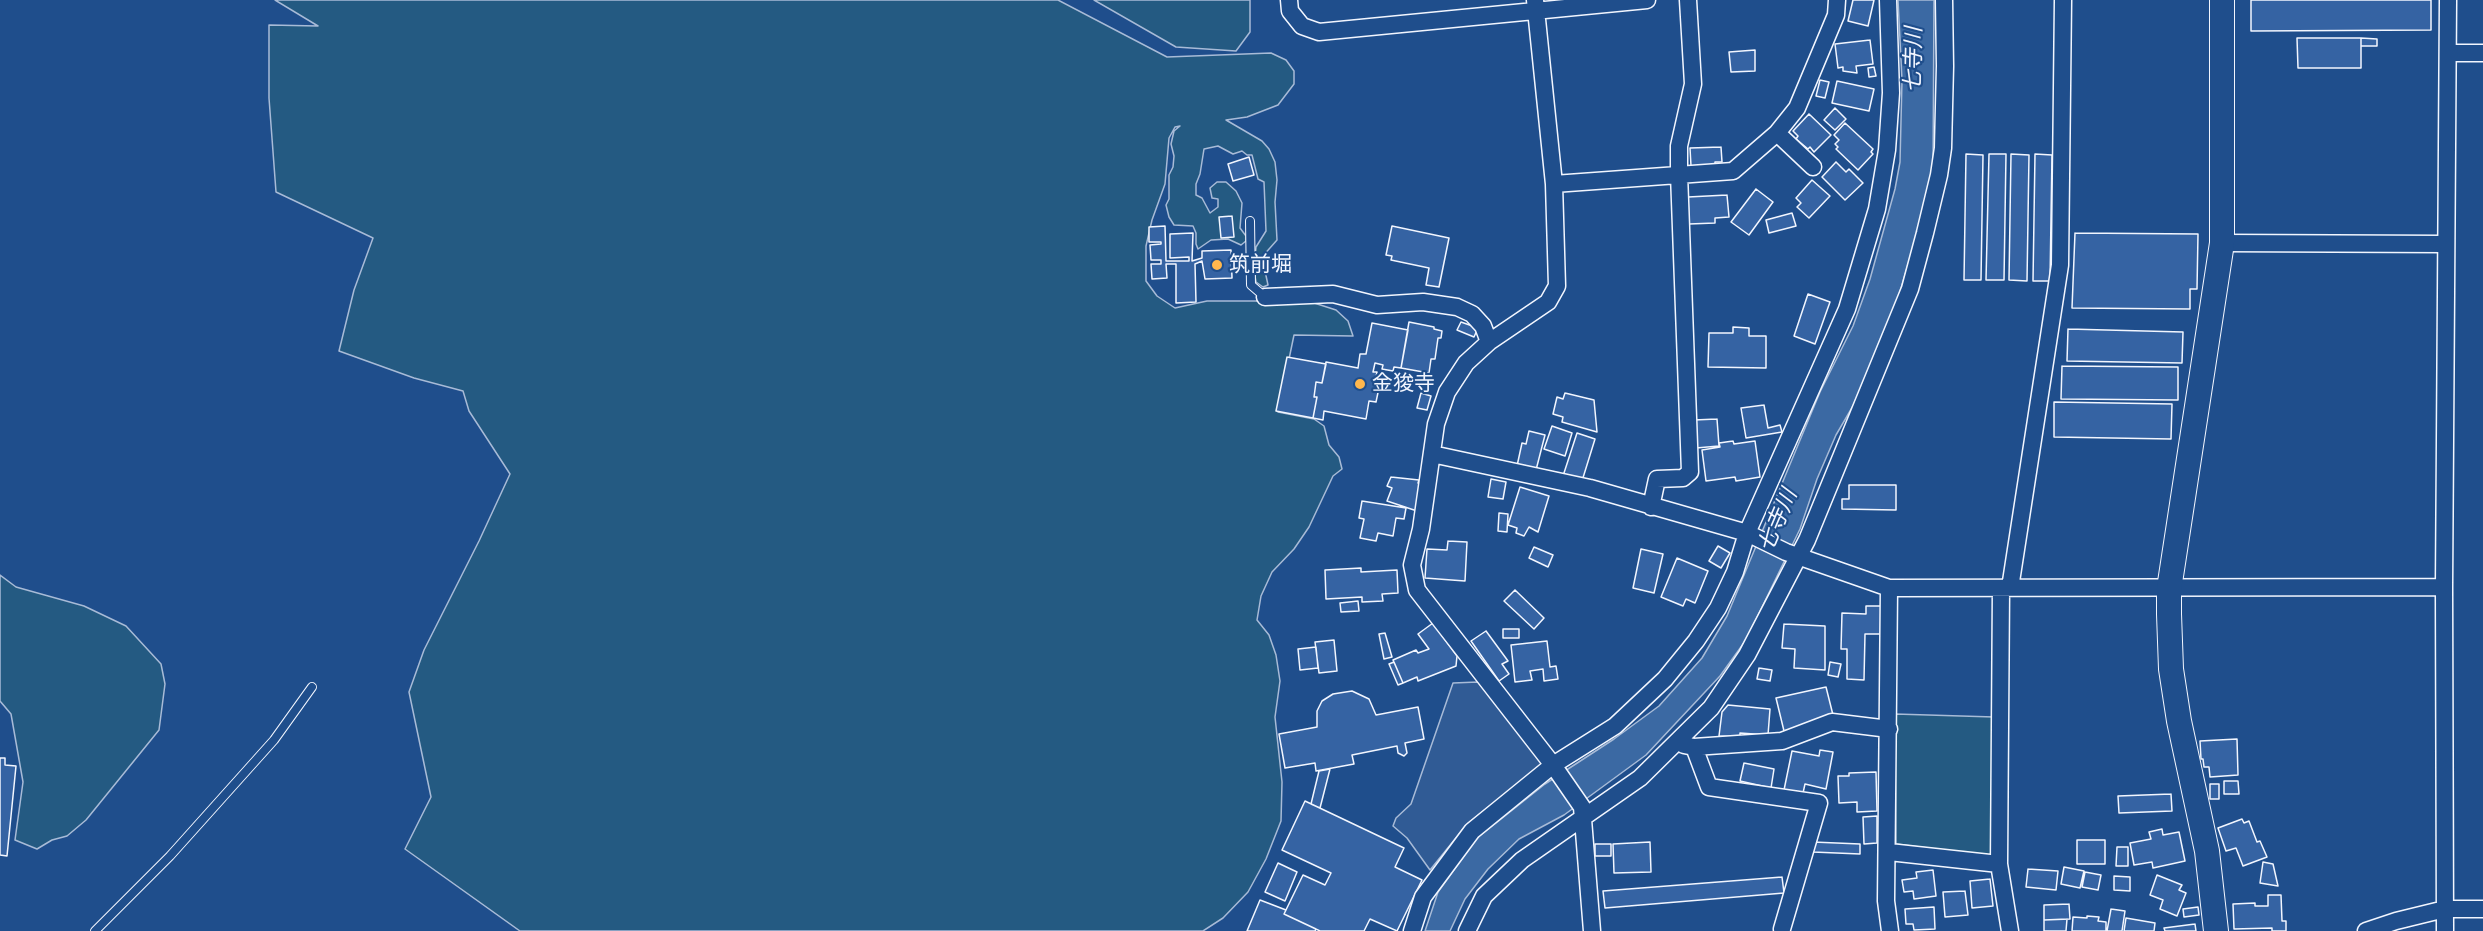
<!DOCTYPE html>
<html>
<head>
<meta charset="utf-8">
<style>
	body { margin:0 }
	canvas { display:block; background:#1f4e8c }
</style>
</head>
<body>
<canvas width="2483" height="931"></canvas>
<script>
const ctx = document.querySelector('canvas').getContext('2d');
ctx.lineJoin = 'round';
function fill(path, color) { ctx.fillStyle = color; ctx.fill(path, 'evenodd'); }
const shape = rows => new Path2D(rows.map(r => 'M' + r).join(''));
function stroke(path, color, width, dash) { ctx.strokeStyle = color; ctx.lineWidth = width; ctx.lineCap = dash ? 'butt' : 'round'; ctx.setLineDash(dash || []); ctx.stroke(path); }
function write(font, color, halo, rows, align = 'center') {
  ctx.font = font + ' "IBM Plex Serif","Noto Sans JP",serif'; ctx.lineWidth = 4.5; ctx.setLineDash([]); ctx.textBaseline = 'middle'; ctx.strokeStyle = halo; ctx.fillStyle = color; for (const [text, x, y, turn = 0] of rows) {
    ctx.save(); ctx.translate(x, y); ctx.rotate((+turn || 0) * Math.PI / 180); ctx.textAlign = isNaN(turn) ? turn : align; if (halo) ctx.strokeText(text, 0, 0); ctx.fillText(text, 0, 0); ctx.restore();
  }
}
const green = shape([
	[275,0,1058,0,1167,57,1271,53,1286,60,1294,71,1294,84,1278,105,1247,117,1226,120,1262,141,1269,149,1275,162,1277,180,1275,202,1277,240,1262,257,1268,285,1263,287,1256,282,1254,270,1256,247,1266,231,1264,182,1258,179,1252,155,1247,155,1242,151,1233,154,1218,146,1204,149,1200,174,1196,184,1196,195,1202,198,1210,213,1218,207,1218,199,1212,198,1210,188,1217,182,1226,182,1236,191,1242,203,1240,228,1246,236,1246,241,1241,245,1228,239,1211,240,1198,249,1196,244,1196,233,1193,226,1174,225,1169,217,1166,205,1169,199,1169,175,1173,167,1174,156,1171,144,1174,131,1180,126,1175,127,1169,138,1165,184,1152,220,1146,246,1146,281,1157,296,1175,308,1207,301,1308,301,1336,310,1348,321,1353,336,1294,335,1278,412,1314,419,1324,426,1329,445,1339,457,1342,469,1333,476,1309,527,1294,549,1272,572,1261,596,1257,620,1269,635,1276,655,1280,681,1275,717,1282,782,1281,821,1266,859,1248,892,1223,918,1203,931,520,931,405,849,431,797,409,692,424,650,479,541,510,474,469,411,463,391,414,378,339,351,354,290,373,238,276,192,269,98,269,25,318,26,275,0],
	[1094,0,1250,0,1250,32,1236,51,1176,47,1094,0],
	[0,575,16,587,84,606,126,626,161,664,165,684,159,730,86,820,67,836,52,840,37,849,15,840,23,782,11,714,0,701,0,575],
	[1895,714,1994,717,1992,856,1896,844,1895,714]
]);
fill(green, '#245a82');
stroke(green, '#a8bbd7', 1.5);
const parking = shape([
	[1478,682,1544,763,1468,823,1430,870,1407,838,1393,826,1396,818,1411,804,1453,683,1478,682]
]);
fill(parking, '#305b95');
stroke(parking, '#a8bbd7', 1.5);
const water = shape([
	[1898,0,1934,0,1933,168,1924,211,1893,315,1860,394,1836,435,1817,479,1800,529,1746,640,1720,676,1646,755,1564,815,1519,839,1488,869,1465,899,1450,931,1425,931,1438,892,1476,839,1545,784,1614,739,1659,706,1702,658,1727,616,1820,392,1853,326,1870,279,1895,189,1900,162,1902,80,1898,0]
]);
fill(water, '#3b69a3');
stroke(water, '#a8bbd7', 1.5);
const building = shape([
	[1853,0,1874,0,1868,26,1848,21,1853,0],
	[2251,0,2431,0,2431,30,2251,31,2251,0],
	[2297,38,2361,38,2361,68,2298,68,2297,38],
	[2361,38,2377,39,2377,46,2361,46,2361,38],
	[1870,40,1873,64,1856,66,1857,73,1843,71,1843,67,1838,68,1835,44,1870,40],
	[1755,50,1755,71,1731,72,1729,52,1755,50],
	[1874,67,1876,76,1869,77,1868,68,1874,67],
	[1820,80,1829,82,1825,98,1816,96,1820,80],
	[1837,81,1874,89,1869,111,1832,103,1837,81],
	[1835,108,1846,119,1835,130,1824,120,1835,108],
	[1809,114,1831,135,1814,152,1810,147,1808,149,1796,139,1798,136,1793,131,1809,114],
	[1845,123,1873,149,1871,152,1873,154,1858,170,1836,149,1838,147,1835,144,1839,140,1834,135,1845,123],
	[1721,147,1722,162,1715,162,1715,165,1691,166,1690,148,1721,147],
	[1966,154,1983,155,1981,280,1964,280,1966,154],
	[1989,154,2006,154,2004,280,1986,280,1989,154],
	[2011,154,2029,155,2027,281,2009,280,2011,154],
	[2035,154,2052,155,2050,281,2033,281,2035,154],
	[1249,157,1254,175,1233,181,1228,164,1249,157],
	[1836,162,1846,172,1849,169,1863,183,1845,200,1822,177,1836,162],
	[1812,180,1830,196,1809,218,1797,207,1801,203,1796,198,1812,180],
	[1756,189,1773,202,1749,235,1731,222,1756,189],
	[1727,195,1729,217,1715,218,1715,223,1689,224,1688,197,1727,195],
	[1792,213,1796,226,1769,233,1766,220,1792,213],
	[1232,216,1234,237,1221,238,1219,217,1232,216],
	[1165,226,1166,261,1189,261,1189,257,1170,258,1170,234,1193,233,1192,261,1202,258,1202,251,1231,250,1232,278,1205,279,1202,261,1195,264,1196,302,1176,303,1176,264,1166,264,1167,278,1152,279,1151,264,1161,264,1161,260,1151,260,1150,245,1161,244,1161,242,1149,242,1149,227,1165,226],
	[1392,226,1449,238,1439,287,1426,285,1429,268,1391,260,1392,256,1386,255,1392,226],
	[2075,233,2198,234,2197,289,2190,289,2190,309,2072,308,2075,233],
	[1808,294,1830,302,1815,344,1794,336,1808,294],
	[1409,322,1434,327,1434,329,1442,331,1441,338,1438,338,1435,359,1431,359,1429,373,1401,368,1409,322],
	[1461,322,1478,328,1474,337,1457,330,1461,322],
	[1372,323,1408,330,1401,368,1394,367,1393,371,1382,369,1383,365,1375,363,1373,372,1377,372,1375,382,1380,383,1376,402,1369,401,1366,419,1324,411,1323,420,1313,418,1317,397,1314,397,1316,382,1322,383,1326,362,1358,368,1360,354,1366,354,1372,323],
	[1733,327,1749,328,1749,336,1766,336,1766,368,1708,367,1709,333,1733,333,1733,327],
	[2068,329,2183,332,2182,363,2067,361,2068,329],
	[1287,357,1326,364,1322,383,1316,382,1314,397,1317,397,1313,418,1276,411,1287,357],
	[2062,366,2178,367,2178,400,2061,399,2062,366],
	[1421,393,1431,396,1427,410,1417,408,1421,393],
	[1565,393,1594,400,1597,432,1562,422,1563,417,1553,414,1557,397,1563,399,1565,393],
	[2054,402,2172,404,2171,439,2054,437,2054,402],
	[1764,405,1768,428,1780,425,1782,432,1746,438,1741,408,1764,405],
	[1717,419,1719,446,1696,448,1694,420,1717,419],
	[1552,426,1572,433,1565,456,1544,449,1552,426],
	[1529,431,1545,435,1536,470,1517,466,1522,443,1526,444,1529,431],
	[1577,433,1595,439,1582,481,1563,476,1577,433],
	[1733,441,1734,444,1755,441,1760,477,1736,481,1735,477,1706,481,1702,450,1720,447,1719,443,1733,441],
	[1391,477,1419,480,1418,483,1422,484,1417,511,1387,501,1392,488,1387,486,1391,477],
	[1491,479,1506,482,1503,499,1488,497,1491,479],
	[1849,485,1896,485,1896,510,1842,509,1842,499,1849,499,1849,485],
	[1520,487,1549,496,1538,532,1529,527,1524,536,1516,533,1517,528,1508,525,1520,487],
	[1362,501,1406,508,1404,519,1396,518,1393,536,1378,533,1376,541,1360,538,1364,519,1359,518,1362,501],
	[1499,513,1508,514,1507,532,1498,531,1499,513],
	[1448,541,1467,542,1465,581,1425,578,1427,549,1447,550,1448,541],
	[1718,546,1730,553,1721,568,1709,561,1718,546],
	[1534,547,1553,555,1548,567,1529,558,1534,547],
	[1641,549,1663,554,1654,593,1633,588,1641,549],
	[1677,558,1708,571,1695,603,1686,599,1683,606,1661,597,1677,558],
	[1361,568,1361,572,1397,570,1398,593,1382,594,1383,601,1362,602,1362,597,1326,599,1325,570,1361,568],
	[1515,590,1544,618,1534,629,1504,601,1515,590],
	[1358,601,1359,611,1341,612,1340,603,1358,601],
	[1866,606,1881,606,1881,634,1865,634,1864,680,1847,679,1847,649,1841,649,1842,613,1866,614,1866,606],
	[1433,623,1457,656,1456,666,1418,681,1417,677,1403,683,1393,660,1416,650,1418,653,1429,649,1418,634,1433,623],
	[1784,624,1825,626,1825,670,1794,668,1795,649,1782,648,1784,624],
	[1503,629,1519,629,1519,638,1503,638,1503,629],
	[1486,631,1508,661,1502,664,1509,674,1499,681,1471,641,1486,631],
	[1385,633,1392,657,1384,659,1379,634,1385,633],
	[1334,640,1337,671,1319,673,1315,642,1334,640],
	[1547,641,1550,667,1556,666,1558,679,1544,681,1543,669,1530,671,1532,680,1515,682,1511,645,1547,641],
	[1316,647,1318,668,1300,670,1298,649,1316,647],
	[1394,662,1403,683,1398,685,1389,664,1394,662],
	[1830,662,1841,664,1838,677,1828,675,1830,662],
	[1759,668,1772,670,1770,681,1757,679,1759,668],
	[1826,687,1834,719,1784,731,1776,698,1826,687],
	[1352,691,1369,699,1376,715,1418,707,1424,739,1405,743,1407,753,1404,756,1398,753,1397,746,1352,755,1354,764,1316,771,1315,763,1285,768,1279,734,1317,727,1317,711,1322,701,1333,694,1352,691],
	[1728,705,1770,709,1768,735,1740,733,1740,737,1719,736,1722,712,1728,705],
	[2237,739,2238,775,2210,777,2209,767,2204,767,2203,759,2201,759,2200,741,2237,739],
	[1820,750,1833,752,1826,789,1805,784,1803,793,1784,790,1792,751,1819,756,1820,750],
	[0,758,5,758,5,765,16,766,7,856,0,855,0,758],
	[1744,763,1774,769,1771,788,1740,781,1744,763],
	[1330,769,1320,808,1311,804,1319,771,1330,769],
	[1876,772,1877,811,1857,812,1857,802,1839,803,1838,776,1849,776,1849,773,1876,772],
	[2224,781,2238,781,2239,794,2224,794,2224,781],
	[2210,784,2219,784,2219,799,2210,799,2210,784],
	[2171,794,2172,811,2119,813,2118,796,2171,794],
	[1305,801,1404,848,1395,867,1422,880,1397,931,1370,919,1364,931,1320,931,1284,914,1303,875,1325,885,1331,873,1282,850,1305,801],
	[1877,816,1877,843,1864,844,1863,817,1877,816],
	[2242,819,2244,823,2249,821,2257,842,2260,841,2267,857,2243,866,2236,848,2226,851,2218,828,2242,819],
	[2162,829,2163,835,2179,832,2185,861,2153,868,2152,862,2134,865,2130,843,2151,839,2149,832,2162,829],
	[2077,840,2105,840,2105,864,2077,864,2077,840],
	[1650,842,1651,872,1614,873,1613,844,1650,842],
	[1813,842,1860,844,1860,854,1813,852,1813,842],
	[1595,844,1611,844,1611,856,1595,856,1595,844],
	[2117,847,2128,847,2128,866,2116,866,2117,847],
	[2263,862,2273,864,2278,886,2260,883,2263,862],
	[1278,863,1297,872,1285,901,1265,892,1278,863],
	[2064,867,2084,871,2080,888,2061,884,2064,867],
	[2028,869,2058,871,2056,890,2026,887,2028,869],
	[1933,870,1936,896,1914,899,1913,891,1904,892,1902,880,1917,878,1916,872,1933,870],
	[2085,872,2101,875,2098,890,2082,887,2085,872],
	[2157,875,2182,885,2179,890,2186,893,2177,916,2160,909,2163,900,2150,895,2157,875],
	[2114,876,2130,877,2130,891,2114,890,2114,876],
	[1782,877,1784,893,1605,908,1603,891,1782,877],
	[1990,879,1993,906,1972,908,1970,881,1990,879],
	[1965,891,1968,915,1945,917,1943,892,1965,891],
	[2268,895,2281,895,2282,921,2286,921,2286,931,2272,931,2272,928,2234,929,2233,904,2255,903,2255,906,2268,906,2268,895],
	[1260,900,1286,910,1284,914,1316,929,1315,931,1247,931,1260,900],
	[2069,904,2070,919,2044,920,2044,905,2069,904],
	[1934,907,1935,929,1914,930,1913,924,1906,924,1905,909,1934,907],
	[2198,907,2199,915,2184,917,2183,909,2198,907],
	[2111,909,2125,911,2122,931,2107,931,2111,909],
	[2087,916,2099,917,2098,921,2106,922,2106,931,2072,931,2073,917,2087,918,2087,916],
	[2126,918,2155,923,2154,931,2124,931,2126,918],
	[2067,919,2066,931,2044,931,2044,920,2067,919],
	[2195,924,2196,931,2165,931,2164,928,2195,924]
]);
fill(building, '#3563a3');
stroke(building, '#f2f6ff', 1.5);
const lane = shape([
	[1250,221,1251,285,1265,297],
	[95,931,170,856,274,740,312,687]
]);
const street = shape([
	[1289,0,1290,11,1302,26,1319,32,1647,0],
	[1535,0,1554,184,1557,286,1548,302,1489,342,1466,363,1447,392,1436,424,1421,529,1412,565,1417,590,1553,765,1582,807,1592,931],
	[2449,53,2483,53],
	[1777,133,1813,167],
	[1554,184,1733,171,1777,133,1797,108,1836,15,1837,0],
	[2222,243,2445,244],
	[1265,297,1333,294,1377,305,1423,302,1457,307,1472,314,1483,326,1489,342],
	[1432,454,1590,488,1747,533,1786,552,1889,588,2444,587],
	[1651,507,1657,479,1683,478,1690,472,1679,174,1679,146,1693,84,1688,0],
	[1889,588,1886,901,1890,931],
	[2001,588,1999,864,2010,931],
	[2010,588,2060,265,2063,0],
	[1684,745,1694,747,1782,741,1832,722,1889,729],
	[1694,747,1709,787,1819,803,1782,929],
	[1889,852,1999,864],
	[1412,931,1423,897,1472,831,1553,765,1615,726,1665,679,1696,641,1718,608,1735,572,1747,533,1847,309,1877,209,1887,150,1891,93,1888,0],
	[1467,931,1484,896,1522,860,1640,778,1711,708,1747,655,1807,540,1910,289,1925,233,1939,175,1943,148,1945,66,1944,0],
	[2366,931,2396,921,2445,909,2483,909],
	[2445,931,2444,587,2448,0]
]);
const secondary = shape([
	[2216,931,2207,851,2179,721,2171,669,2169,614,2169,589,2222,243,2222,0]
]);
stroke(lane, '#f2f6ff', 10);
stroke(street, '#f2f6ff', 19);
stroke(secondary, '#f2f6ff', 26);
stroke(lane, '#1f4e8c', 8);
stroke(street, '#1f4e8c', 16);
stroke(secondary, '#1f4e8c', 24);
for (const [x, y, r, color] of [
	[1217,265,6,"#ffb74d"],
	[1360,384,6,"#ffb74d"]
]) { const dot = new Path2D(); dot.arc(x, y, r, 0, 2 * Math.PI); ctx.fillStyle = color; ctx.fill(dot); stroke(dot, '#1f4e8c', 2); }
write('21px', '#f2f6ff', '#1f4e8c', [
	["筑前堀",1229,265],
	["金狻寺",1372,384]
], 'left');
write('italic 22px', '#f2f6ff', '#1f4e8c', [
	["七寺川",1914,60,-89],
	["七寺川",1778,521,-67]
]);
</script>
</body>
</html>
